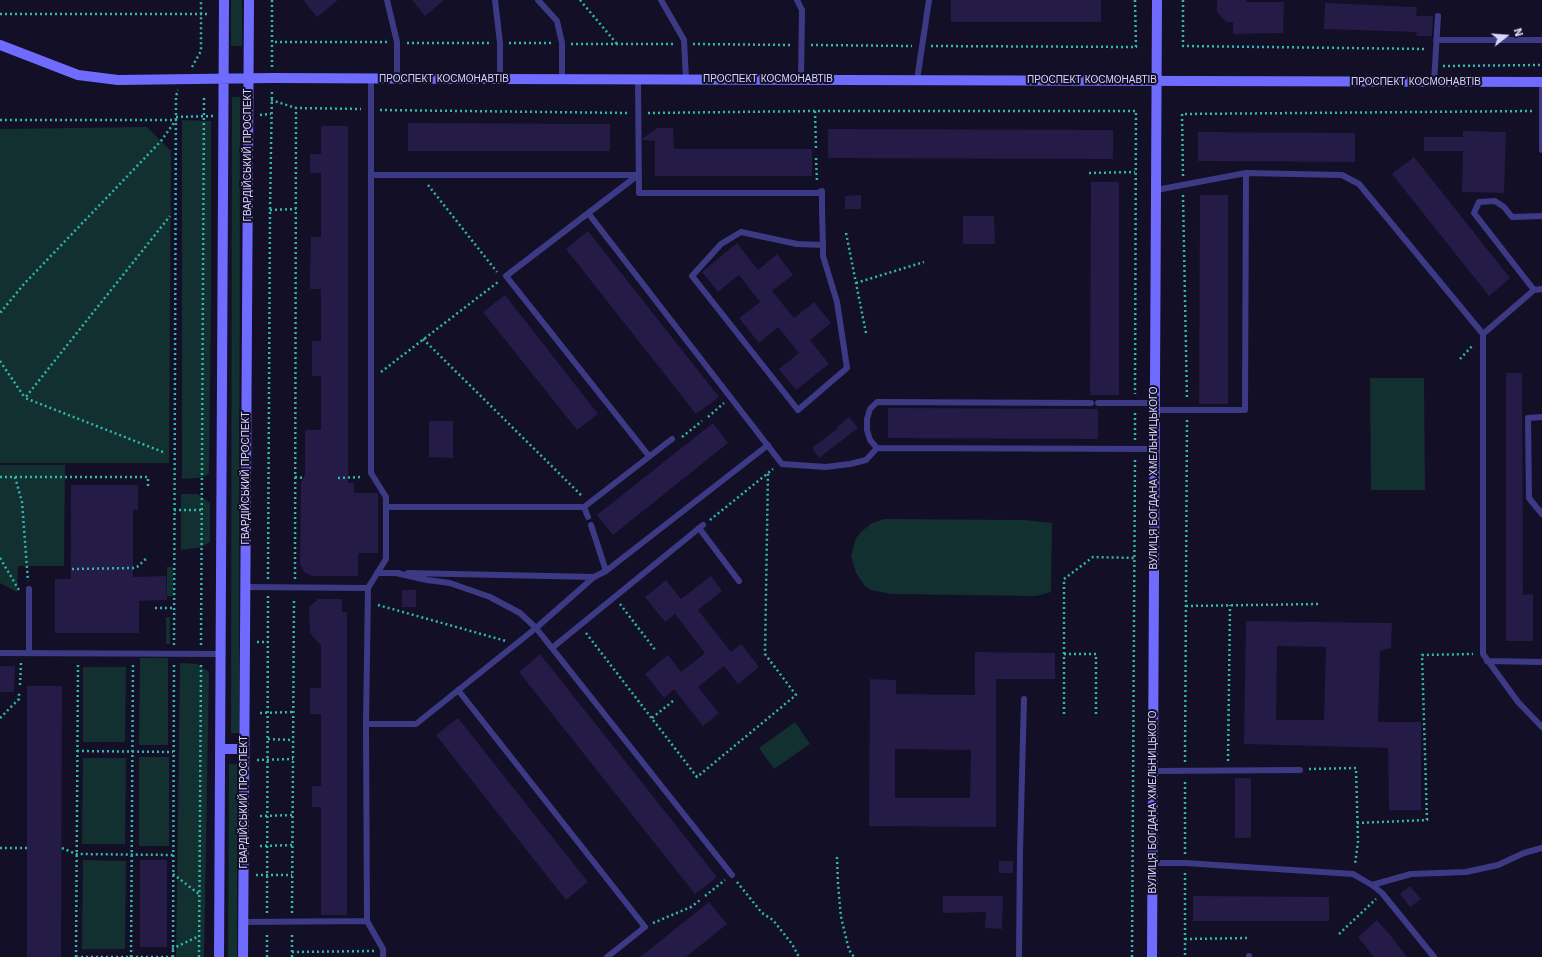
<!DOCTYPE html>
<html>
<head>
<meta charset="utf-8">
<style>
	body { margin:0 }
	#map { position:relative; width:1542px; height:957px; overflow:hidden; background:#130f26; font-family:"Work Sans",sans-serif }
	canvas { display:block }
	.north { position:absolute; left:1486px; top:16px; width:40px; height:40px; -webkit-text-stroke:3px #130f26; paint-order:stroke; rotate:73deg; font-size:11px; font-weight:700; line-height:16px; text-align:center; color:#d9d4ff }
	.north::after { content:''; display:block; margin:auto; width:14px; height:18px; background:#d9d4ff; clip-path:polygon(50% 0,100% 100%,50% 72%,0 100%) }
</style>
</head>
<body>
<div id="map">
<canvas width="1542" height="957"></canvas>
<div class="north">N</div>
</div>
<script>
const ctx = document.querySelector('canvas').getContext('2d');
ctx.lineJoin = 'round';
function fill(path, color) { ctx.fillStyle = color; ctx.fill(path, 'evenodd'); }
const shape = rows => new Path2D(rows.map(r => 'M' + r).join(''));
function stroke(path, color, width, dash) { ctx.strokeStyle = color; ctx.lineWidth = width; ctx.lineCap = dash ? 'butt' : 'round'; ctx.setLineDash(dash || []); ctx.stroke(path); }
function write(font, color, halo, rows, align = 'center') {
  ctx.font = font + ' "Work Sans",sans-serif'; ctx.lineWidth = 4; ctx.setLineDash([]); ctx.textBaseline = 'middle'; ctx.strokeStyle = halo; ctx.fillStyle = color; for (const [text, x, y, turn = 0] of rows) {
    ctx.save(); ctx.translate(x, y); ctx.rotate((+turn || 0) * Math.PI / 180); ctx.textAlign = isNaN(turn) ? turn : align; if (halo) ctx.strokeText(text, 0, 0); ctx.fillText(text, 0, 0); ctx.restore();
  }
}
fill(shape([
	[231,0,242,0,242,46,231,46],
	[232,97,240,97,239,733,231,733],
	[182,120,211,121,211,300,209,473,206,476,198,478,182,479],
	[147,127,171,151,169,463,0,463,0,129],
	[1370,378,1424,378,1425,490,1371,490],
	[0,465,65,465,64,566,18,566,17,592,0,583],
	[181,494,198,494,210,503,210,542,202,547,181,550],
	[884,519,1025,520,1052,523,1051,592,1036,596,891,594,871,590,865,586,856,573,851,556,856,538,862,531,872,523],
	[167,567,173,567,173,596,167,596],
	[166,617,170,617,170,644,166,644],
	[140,658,168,658,168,745,139,745],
	[180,663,197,664,209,672,204,957,176,957],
	[83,667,126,667,125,742,83,742],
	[795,722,810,744,774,769,759,748],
	[139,757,169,757,169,846,139,846],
	[83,758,126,758,125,844,82,844],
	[229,764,237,764,237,957,228,957],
	[83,860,126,861,125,949,82,949]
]), '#12302f');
fill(shape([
	[303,0,338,0,317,17],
	[412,0,444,0,425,16],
	[951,0,1101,0,1101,22,951,22],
	[1217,0,1246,0,1246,2,1284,2,1283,33,1233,34,1233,22,1226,22,1217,12],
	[1325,3,1417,7,1416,16,1433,16,1432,36,1417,36,1416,32,1324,29],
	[408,123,610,124,610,151,408,151],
	[321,126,348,126,348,483,354,483,354,493,378,493,378,553,358,553,358,576,312,576,304,572,300,564,301,482,305,475,305,430,321,430,321,376,312,376,312,341,321,341,321,289,310,289,310,274,311,237,321,237,321,173,310,173,310,154,321,154],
	[657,128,673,128,674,149,812,149,812,176,655,176,655,141,643,140,643,138],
	[828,129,1113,130,1113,159,828,158],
	[1463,131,1506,132,1504,193,1462,192,1463,151,1424,151,1424,137,1463,137],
	[1198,132,1355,133,1355,162,1198,161],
	[1414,157,1510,278,1489,296,1392,174],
	[1091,182,1119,182,1119,395,1090,395],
	[861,195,861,209,845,209,845,196],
	[1200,195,1228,195,1228,404,1199,404],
	[963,216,994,216,995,244,963,244],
	[588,231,719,397,696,414,566,249],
	[737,243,758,270,777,254,793,275,772,291,794,318,814,302,831,323,810,340,829,364,796,390,779,369,799,353,778,327,759,343,739,318,760,302,739,275,718,292,702,272],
	[505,295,598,414,577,430,483,312],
	[1506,373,1522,373,1523,595,1533,594,1533,641,1506,641],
	[888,408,1098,409,1098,439,888,438],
	[849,417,858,428,819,458,812,448,838,428,837,427],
	[429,421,453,421,453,458,429,457],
	[713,423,728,443,613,535,597,515],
	[71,485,138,485,138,510,133,510,133,577,166,576,167,600,139,601,139,633,55,633,55,579,71,579],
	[711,576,722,591,698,610,731,652,741,644,759,667,738,684,724,666,698,687,719,713,703,726,674,689,664,698,645,674,668,655,681,672,705,653,675,614,665,622,645,597,666,580,681,599],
	[402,590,416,590,416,607,402,607],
	[318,599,342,599,342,612,347,612,347,915,321,915,321,807,312,807,312,786,321,786,321,714,310,714,310,688,321,688,321,646,310,633,309,607],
	[1246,621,1392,623,1391,648,1380,651,1378,722,1421,722,1421,810,1389,810,1388,748,1244,744],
	[1277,646,1326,647,1324,720,1276,720],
	[975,652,1055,653,1055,679,996,679,996,827,869,826,870,679,896,680,896,694,975,695],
	[895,749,971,750,970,798,895,798],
	[540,654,717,877,695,894,519,672],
	[0,666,15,666,14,692,0,692],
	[27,686,62,686,61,957,27,957],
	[458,718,588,882,566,900,436,735],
	[1235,778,1251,778,1251,838,1235,838],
	[140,860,167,860,167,947,140,947],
	[999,861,1013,861,1013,873,999,873],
	[1410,886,1421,899,1410,907,1400,894],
	[943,896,1003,896,1002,929,985,928,986,912,943,913],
	[1193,896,1329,897,1329,921,1193,921],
	[709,902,727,924,686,957,640,957],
	[1377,920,1390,935,1407,957,1374,957,1358,937]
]), '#241b47');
stroke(shape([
	[272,0,272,42,388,42],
	[580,0,617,44],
	[1183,0,1183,46,1426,49],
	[0,14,210,14],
	[407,43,490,43],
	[509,43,552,43],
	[571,44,674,44],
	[693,44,792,45],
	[811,45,912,46],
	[931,46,1136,47,1135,0],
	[1443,66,1542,65],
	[192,67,201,51,201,0],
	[272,67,272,42],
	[271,100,296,108],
	[380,110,629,113],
	[815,111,816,149],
	[648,113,815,111,1136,111,1135,394],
	[260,115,271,114],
	[176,117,213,116],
	[0,120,176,120,161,141,24,284,0,313],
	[816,158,817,182],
	[1089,173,1135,172],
	[1183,176,1182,114,1534,111],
	[428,185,497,272],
	[1183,195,1187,400],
	[270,210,296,209],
	[846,233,866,333],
	[856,283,924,262],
	[423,339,583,497],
	[1460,359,1473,345],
	[0,361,25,398],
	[381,372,498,282],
	[708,417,724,403],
	[682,437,702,421],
	[1135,440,1135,411],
	[163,452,25,398,170,216],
	[0,477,148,477,148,489],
	[15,477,22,502,28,581],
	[295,477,304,478],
	[338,478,363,477],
	[174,510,201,510],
	[710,520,773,469],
	[0,558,19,590],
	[72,569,133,568,137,567,148,557],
	[268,579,270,210,272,90],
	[295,579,296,108,361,109],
	[620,604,656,651],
	[378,605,506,641],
	[1186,606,1320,604],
	[155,608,174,608],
	[586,633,697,777,796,695,765,654,768,472],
	[257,642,268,642],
	[174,645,176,96,178,90],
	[201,645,204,96],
	[1064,654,1096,654,1096,714],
	[20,685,21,662],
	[260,713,294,712],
	[1064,714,1064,579,1093,557,1134,558],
	[0,718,19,699,19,692],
	[652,718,673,701],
	[268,739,293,740],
	[77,751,173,752],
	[257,760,293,759],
	[1228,761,1230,605],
	[1185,762,1187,419],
	[1309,769,1356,768,1358,842,1355,864],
	[260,816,293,815],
	[1357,823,1427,820,1422,655,1473,654],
	[260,846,293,845],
	[0,848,27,848],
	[62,848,76,854,173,855],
	[1185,854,1185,781],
	[837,857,838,884,841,917,849,950,854,957],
	[1185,873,1185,957],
	[173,874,199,894],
	[256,875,292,875],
	[737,882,762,913,773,920,792,944,799,957],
	[705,896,725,880],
	[267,913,268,596],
	[292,913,294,598],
	[653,923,691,907,700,900],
	[1339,934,1376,899],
	[1185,939,1250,938],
	[172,949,199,936],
	[292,952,374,951],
	[76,957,78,664],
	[76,957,173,957],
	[131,957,133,664],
	[173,957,174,664],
	[199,957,201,664],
	[267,957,267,932],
	[292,957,292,932],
	[1132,957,1135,457]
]), '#2fb8b0', 2.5, [2, 3]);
stroke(shape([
	[387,0,397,42,397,78],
	[495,0,500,43,500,79],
	[538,0,557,21,562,43,562,79],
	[661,0,684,40,686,79],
	[797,0,802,10,801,79],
	[1436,40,1542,40],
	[638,79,639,193,817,193,822,191,822,211,823,245,823,256,837,302,847,368,798,410,692,276,721,244,741,232,797,244,823,245],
	[917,80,929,0],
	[1434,82,1438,16],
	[1542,82,1542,150],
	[371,175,638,175],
	[638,175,506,276,649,456],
	[1156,190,1246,173,1342,175,1359,184,1483,334,1483,654,1518,702,1542,727],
	[588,213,782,464,826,467,850,464,866,460,877,448],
	[1534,290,1474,213,1479,202,1495,201,1504,207,1512,217,1542,216],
	[1483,334,1534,290,1542,289],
	[1091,403,877,402,870,409,867,419,867,430,870,440,877,448,1154,449],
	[1098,403,1155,403],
	[1155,410,1245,410,1246,173],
	[1542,417,1528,418,1529,498,1542,514],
	[386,507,584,507,672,439],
	[584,507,588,517],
	[591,525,606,571],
	[699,528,739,581],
	[377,573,399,573],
	[396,573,427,580,450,583,490,597,520,613,536,628,732,875],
	[408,573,594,577,606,571,768,445],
	[245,587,368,588,386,559,386,497,371,473,371,78],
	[368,588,366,724,367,921,383,949,383,957],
	[29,589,29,653],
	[552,648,703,525],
	[0,653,221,654],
	[1487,661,1542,662],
	[458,690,645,927,607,957],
	[366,724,416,724,536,628,594,577],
	[1153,771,1300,770],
	[1152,863,1185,863,1353,874,1372,885,1382,893,1434,957],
	[1372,885,1411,874,1466,872,1498,865,1524,853,1542,848],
	[244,922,367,921],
	[1019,957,1020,851,1024,699],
	[1249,957,1249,956]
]), '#3d3a85', 6);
stroke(shape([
	[0,45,78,75,118,80,272,78,500,79,1542,82],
	[220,749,244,749],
	[219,957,224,0],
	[243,957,249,0],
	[1152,957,1157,0]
]), '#6f6bff', 10);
write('10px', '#d9d4ff', '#130f26', [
	["ПРОСПЕКТ КОСМОНАВТІВ",444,79],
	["ПРОСПЕКТ КОСМОНАВТІВ",768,79],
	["ПРОСПЕКТ КОСМОНАВТІВ",1092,80],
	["ПРОСПЕКТ КОСМОНАВТІВ",1416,82],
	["ГВАРДІЙСЬКИЙ ПРОСПЕКТ",248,155,-90],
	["ГВАРДІЙСЬКИЙ ПРОСПЕКТ",246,478,-90],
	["ВУЛИЦЯ БОГДАНА ХМЕЛЬНИЦЬКОГО",1154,478,-90],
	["ГВАРДІЙСЬКИЙ ПРОСПЕКТ",244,802,-90],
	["ВУЛИЦЯ БОГДАНА ХМЕЛЬНИЦЬКОГО",1153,802,-90]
]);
</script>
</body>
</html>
